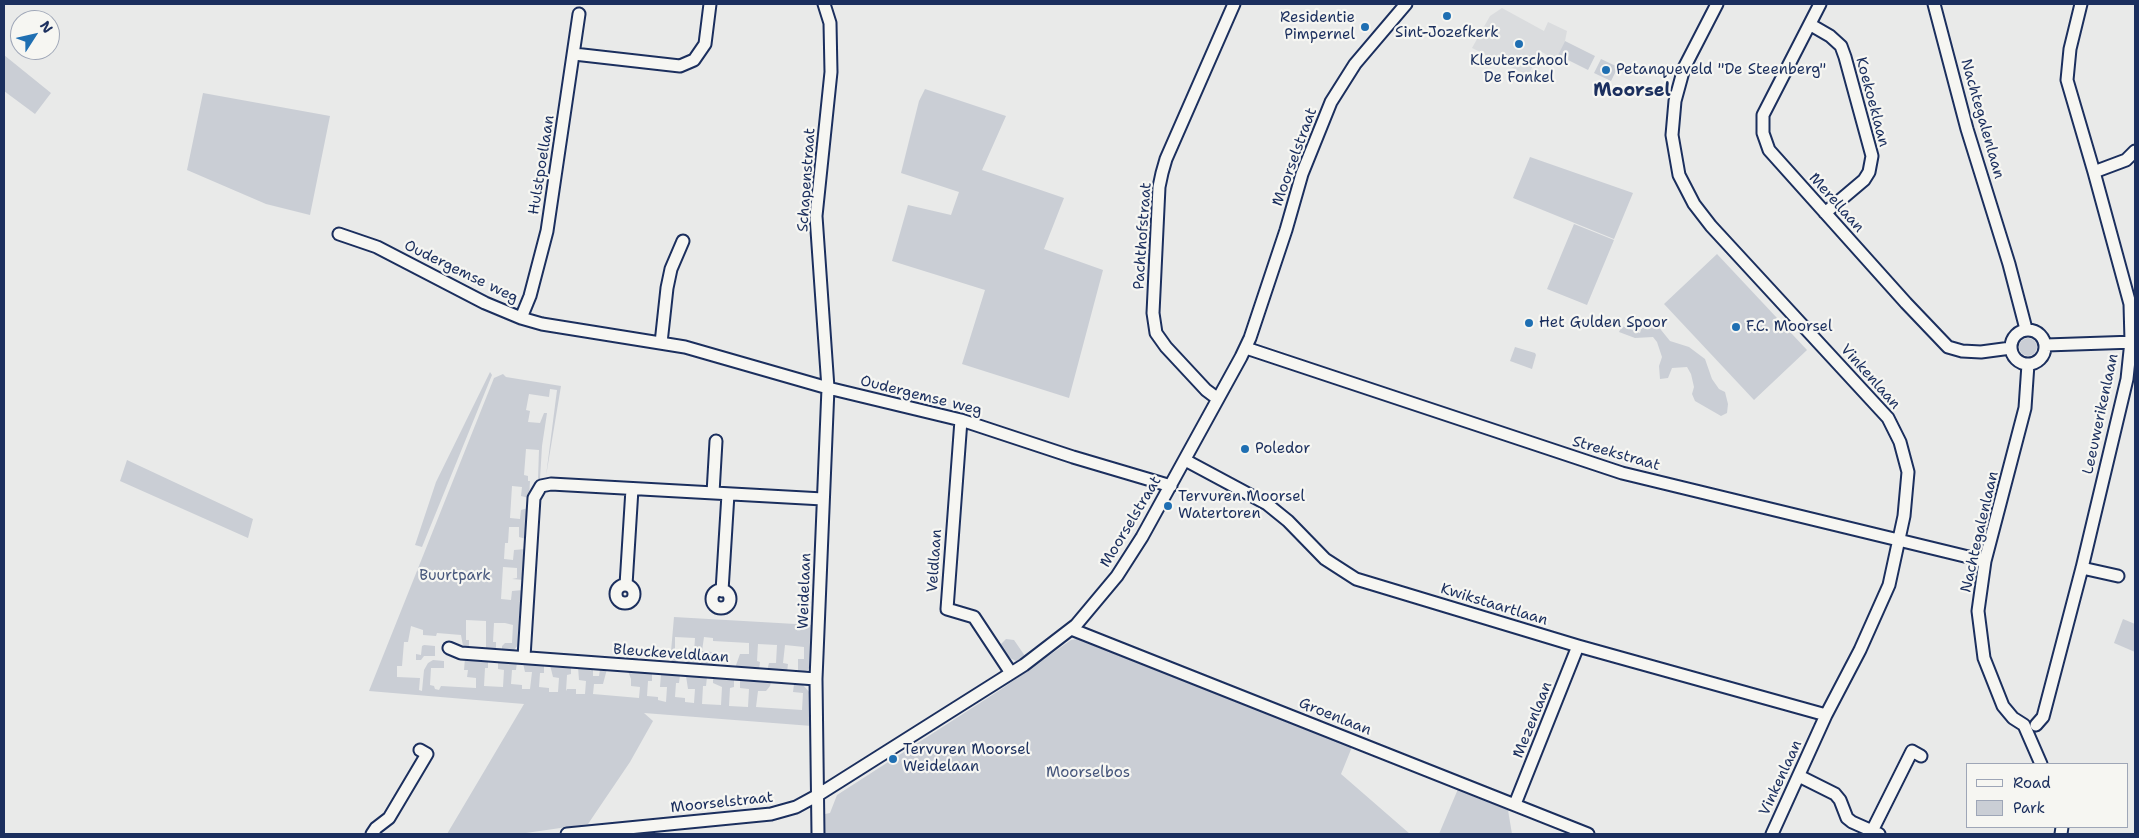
<!DOCTYPE html>
<html>
<head>
<meta charset="utf-8">
<style>
	body { margin:0 }
	#map { position:relative; width:2139px; height:838px; overflow:hidden; background:#e9eae9; font-family:"Shantell Sans",sans-serif }
	canvas { display:block }
	.frame { position:absolute; inset:0; border:5px solid #1b2f5e; pointer-events:none }
	.legend { position:absolute; left:1966px; top:763px; width:162px; height:65px; box-sizing:border-box; background:#f6f6f2; border:1px solid #9ea6b7; margin:0; padding:6px 9px; list-style:none; font-size:15px; color:#1b2f5e }
	.legend li { display:flex; align-items:center; gap:10px; height:25px }
	.legend b { width:25px; border:1px solid #9ea6b7 }
	.north { position:absolute; left:10px; top:10px; width:50px; height:50px; box-sizing:border-box; background:#f6f6f2; border:1px solid #9ea6b7; border-radius:50%; rotate:55deg; font-size:14px; font-weight:700; line-height:20px; text-align:center; color:#1b2f5e }
	.north::after { content:''; display:block; margin:auto; width:18px; height:22px; background:#1f6fb2; clip-path:polygon(50% 0,100% 100%,50% 72%,0 100%) }
</style>
</head>
<body>
<div id="map">
<canvas width="2139" height="838"></canvas>
<div class="frame"></div>
<ul class="legend">
<li><b style="height:6px;background:#f6f6f2"></b>Road</li>
<li><b style="height:14px;background:#caced5"></b>Park</li>
</ul>
<div class="north">N</div>
</div>
<script>
const ctx = document.querySelector('canvas').getContext('2d');
ctx.lineJoin = 'round';
function fill(path, color) { ctx.fillStyle = color; ctx.fill(path, 'evenodd'); }
const shape = rows => new Path2D(rows.map(r => 'M' + r).join(''));
function stroke(path, color, width, dash) { ctx.strokeStyle = color; ctx.lineWidth = width; ctx.lineCap = dash ? 'butt' : 'round'; ctx.setLineDash(dash || []); ctx.stroke(path); }
function write(font, color, halo, rows, align = 'center') {
  ctx.font = font + ' "Shantell Sans",sans-serif'; ctx.lineWidth = 4.5; ctx.setLineDash([]); ctx.textBaseline = 'middle'; ctx.strokeStyle = halo; ctx.fillStyle = color; for (const [text, x, y, turn = 0] of rows) {
    ctx.save(); ctx.translate(x, y); ctx.rotate((+turn || 0) * Math.PI / 180); ctx.textAlign = isNaN(turn) ? turn : align; if (halo) ctx.strokeText(text, 0, 0); ctx.fillText(text, 0, 0); ctx.restore();
  }
}
fill(shape([
	[1502,8,1544,31,1548,22,1567,31,1565,41,1556,60,1540,51,1528,76,1472,48,1490,16]
]), '#dadcde');
fill(shape([
	[1565,41,1595,56,1588,70,1558,55],
	[4,55,51,93,35,114,4,91],
	[1601,59,1618,67,1611,81,1594,73],
	[925,89,1006,116,982,170,1064,198,1044,249,1103,270,1069,398,962,364,985,290,892,261,908,205,951,215,959,192,901,173,919,101],
	[203,93,330,116,310,215,266,204,187,170],
	[1530,157,1633,193,1614,239,1513,198],
	[1574,224,1614,240,1587,305,1547,289],
	[1717,254,1807,350,1754,400,1664,304],
	[1644,320,1653,320,1670,341,1689,347,1705,359,1712,379,1719,389,1725,392,1728,404,1727,413,1721,416,1695,401,1692,394,1694,387,1691,374,1687,367,1672,368,1668,378,1660,379,1659,366,1662,357,1657,342,1653,337,1635,338,1619,332,1622,326,1640,333],
	'2019 347a9 9 0 1 1 18 0a9 9 0 1 1-18 0Z',
	[1515,347,1535,353,1536,355,1532,369,1510,361],
	[490,372,492,375,422,547,415,545,436,482],
	[503,374,506,377,561,386,546,476,557,390,550,389,549,397,529,394,526,410,530,411,528,422,540,423,544,413,547,413,542,446,540,479,538,479,539,450,526,449,524,475,528,476,528,481,530,481,529,498,521,496,522,487,512,486,510,518,520,519,521,510,528,508,526,539,519,537,519,527,509,527,508,543,505,543,504,559,513,560,514,550,526,549,524,580,512,579,517,578,517,568,503,567,501,599,511,600,512,591,523,590,519,644,513,651,502,650,502,646,505,643,512,643,513,625,505,623,494,623,493,642,496,642,496,650,486,649,486,621,466,620,466,640,469,640,469,648,463,646,461,635,437,633,436,636,423,635,423,630,411,626,408,642,404,642,402,666,397,666,397,677,420,678,419,690,422,691,424,670,428,663,433,660,444,661,444,668,431,668,430,685,434,686,435,689,439,690,441,686,476,688,476,678,467,677,468,670,464,670,465,658,488,660,488,668,485,668,484,686,503,687,504,670,498,669,498,661,517,662,516,670,512,670,511,684,522,685,522,689,530,689,532,672,525,672,523,663,544,665,544,673,540,673,539,687,549,688,549,692,558,692,559,678,553,677,550,665,571,667,571,674,567,675,566,691,567,689,576,689,576,694,585,694,586,681,579,680,578,667,593,668,593,676,599,676,600,669,607,669,603,684,594,684,593,694,639,698,640,687,631,686,631,679,628,671,652,673,652,681,648,681,647,696,658,697,658,700,666,702,667,687,660,687,661,674,680,675,679,683,676,683,675,697,685,698,685,702,694,703,695,689,688,689,686,676,707,677,706,686,703,686,702,704,721,705,722,687,713,683,713,678,727,679,734,679,734,687,730,688,729,706,748,707,749,689,740,688,740,681,754,681,771,682,770,686,766,691,758,691,756,707,802,710,803,693,793,692,794,684,803,685,811,694,812,726,644,713,653,721,630,762,588,824,519,834,447,834,524,704,369,691,494,378],
	[127,460,253,519,248,538,120,481],
	[674,617,813,625,811,664,808,670,798,673,798,659,804,659,804,647,785,645,783,663,788,664,787,672,767,671,769,663,776,663,777,645,758,644,757,661,760,662,759,670,735,668,740,654,749,654,749,643,713,641,713,638,704,637,702,651,712,652,714,667,685,665,688,653,694,653,695,638,675,637,675,656,678,656,678,664,670,663],
	[2123,619,2135,624,2135,652,2114,643],
	[1006,639,1014,640,1025,656,1016,661,1008,657,1000,645],
	[1077,639,1352,747,1341,774,1410,834,822,834,825,814,830,813,837,795,1000,690,1071,640],
	[424,645,435,646,435,656,424,656,421,660,416,660,416,654,421,655,422,646],
	[1458,789,1508,810,1512,834,1439,834]
]), '#caced5');
const minor = shape([
	[1717,4,1684,68,1675,101,1672,135,1679,175,1694,204,1711,226,1888,418,1900,442,1908,472,1904,516,1889,585,1860,650,1826,715,1772,834],
	[1820,4,1763,115,1763,133,1769,150,1906,303,1948,347,1962,351,1981,352,2011,348],
	[1934,4,1967,129,2009,264,2026,329],
	[1811,25,1830,36,1841,46,1845,57,1872,156,1869,172,1864,180,1825,213],
	[574,54,680,66,694,60,705,44,710,4],
	[2094,172,2126,160,2135,151],
	[339,234,377,247,485,303,521,318,542,324,685,347,828,388,961,420,1073,457,1171,486],
	[521,318,530,296,547,231,579,14],
	'2011 347a17 17 0 1 1 34 0a17 17 0 1 1-34 0Z',
	[661,343,667,288,671,269,683,241],
	[2046,345,2135,342],
	[1246,348,1622,473,1985,561],
	[2028,364,2025,408,1985,561,1978,611,1984,658,2003,706,2013,718,2024,725,2041,764],
	[1218,399,1206,390,1166,347,1156,333,1153,313,1159,187,1162,173,1166,159,1234,4],
	[961,420,947,609,974,617,1011,673],
	[1185,460,1267,504,1288,521,1325,559,1356,579,1578,646,1826,715],
	[713,493,716,441],
	[2082,568,2118,576],
	[626,585,632,489],
	'616 594a9 9 0 1 1 18 0a9 9 0 1 1-18 0Z',
	'712 599a9 9 0 1 1 18 0a9 9 0 1 1-18 0Z',
	[722,591,728,494],
	[1071,629,1588,834],
	[449,648,461,653,816,679],
	[524,657,534,498,541,486,551,484,823,499],
	[2036,725,2043,717,2082,568,2127,379,2131,341,2130,304,2094,172,2067,80,2070,49,2081,4],
	[1799,776,1835,794,1840,800,1847,818,1852,822,1879,834],
	[1515,804,1578,646],
	[1872,831,1912,751,1921,756],
	[372,834,376,828,389,818,427,754,420,750],
	[567,834,771,814,796,807,818,795,1024,665,1076,625,1117,576,1142,537,1241,357,1250,338,1286,230,1302,174,1331,102,1355,64,1406,4],
	[818,834,816,679,828,388,816,216,831,72,830,23,824,4],
	[2061,834,2062,827]
]);
stroke(minor, '#1b2f5e', 15);
stroke(minor, '#f6f6f2', 11);
for (const [x, y, r, color] of [
	[1447,16,5,"#1f6fb2"],
	[1365,27,5,"#1f6fb2"],
	[1519,44,5,"#1f6fb2"],
	[1606,70,5,"#1f6fb2"],
	[1529,323,5,"#1f6fb2"],
	[1736,327,5,"#1f6fb2"],
	[1245,449,5,"#1f6fb2"],
	[1168,506,5,"#1f6fb2"],
	[893,759,5,"#1f6fb2"]
]) { const dot = new Path2D(); dot.arc(x, y, r, 0, 2 * Math.PI); ctx.fillStyle = color; ctx.fill(dot); stroke(dot, '#f6f6f2', 2); }
write('15px', '#1b2f5e', '#f6f6f2', [
	["Residentie",1355,18,"right"],
	["Pimpernel",1355,35,"right"],
	["Sint-Jozefkerk",1447,33,"center"],
	["Kleuterschool",1519,61,"center"],
	["De Fonkel",1519,78,"center"],
	["Petanqueveld \"De Steenberg\"",1616,70],
	["Het Gulden Spoor",1539,323],
	["F.C. Moorsel",1746,327],
	["Poledor",1255,449],
	["Tervuren Moorsel",1178,497],
	["Watertoren",1178,514],
	["Tervuren Moorsel",903,750],
	["Weidelaan",903,767]
], 'left');
write('15px', '#1b2f5e', '#f6f6f2', [
	["Koekoeklaan",1872,102,75],
	["Nachtegalenlaan",1982,119,74],
	["Moorselstraat",1295,157,-70],
	["Hulstpoellaan",542,165,-81],
	["Schapenstraat",807,180,-86],
	["Merellaan",1836,203,48],
	["Pachthofstraat",1143,236,-86],
	["Oudergemse weg",461,272,26],
	["Vinkenlaan",1870,377,48],
	["Oudergemse weg",921,396,14],
	["Leeuwerikenlaan",2101,414,-78],
	["Streekstraat",1616,454,16],
	["Moorselstraat",1131,522,-59],
	["Nachtegalenlaan",1980,532,-77],
	["Veldlaan",935,561,-86],
	["Weidelaan",805,591,-88],
	["Kwikstaartlaan",1494,605,17],
	["Bleuckeveldlaan",671,654,4],
	["Groenlaan",1335,717,22],
	["Mezenlaan",1533,720,-68],
	["Vinkenlaan",1781,778,-65],
	["Moorselstraat",722,803,-6]
]);
write('15px', '#47577c', '#f6f6f2', [
	["Buurtpark",455,576],
	["Moorselbos",1088,773]
]);
write('bold 18px', '#1b2f5e', '#f6f6f2', [
	["Moorsel",1632,91]
]);
</script>
</body>
</html>
